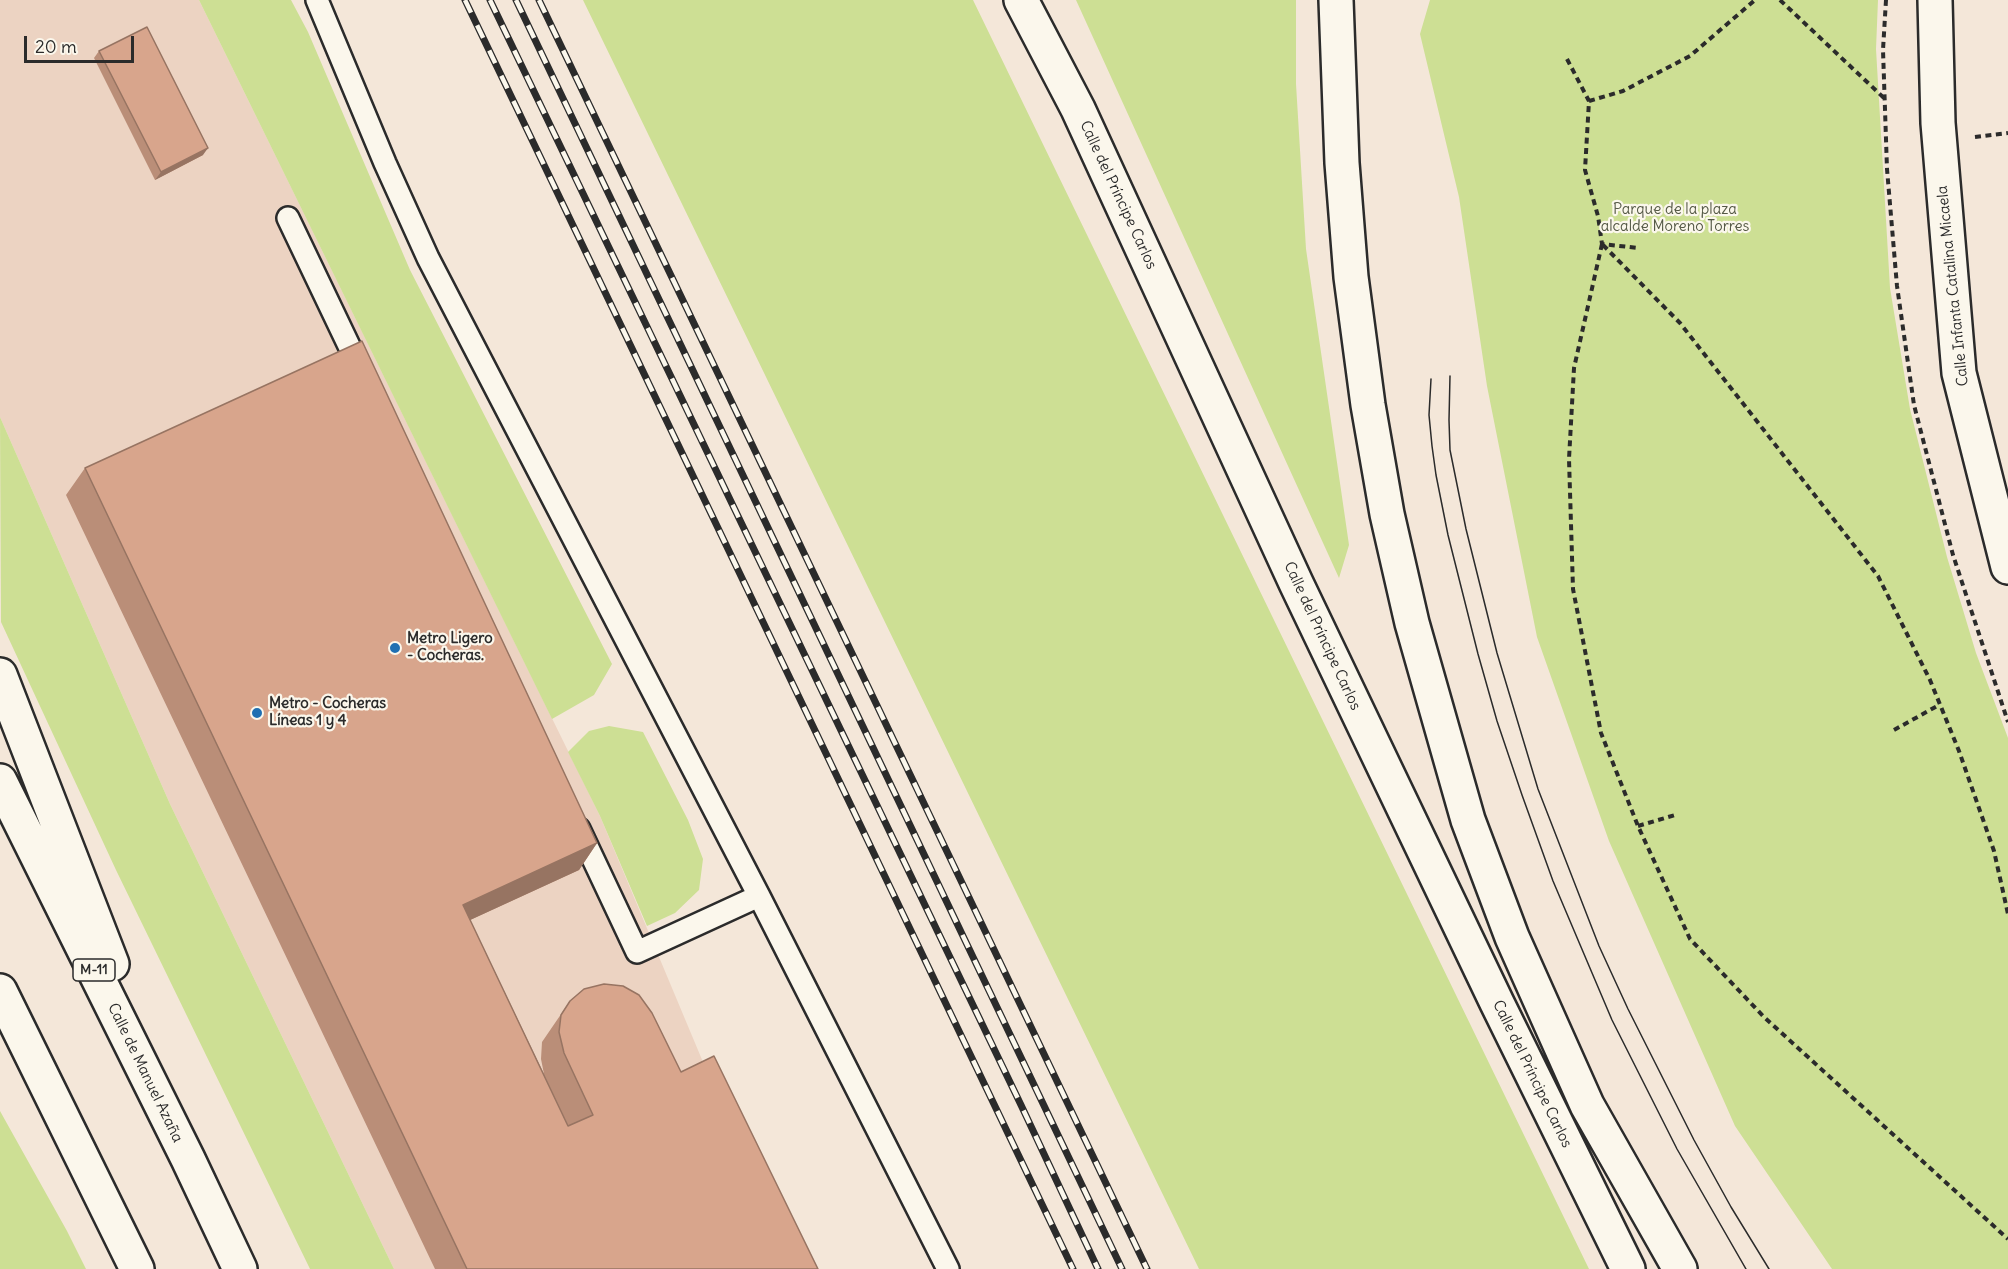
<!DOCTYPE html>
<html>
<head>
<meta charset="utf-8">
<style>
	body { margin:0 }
	#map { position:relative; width:2008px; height:1269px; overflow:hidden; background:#f4e7d9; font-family:Delius,sans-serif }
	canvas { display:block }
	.scale { position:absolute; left:24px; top:36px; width:110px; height:27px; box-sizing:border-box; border:3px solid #2b2b2b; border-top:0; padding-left:8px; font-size:18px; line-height:21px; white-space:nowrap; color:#2b2b2b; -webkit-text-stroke:4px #fbf7ec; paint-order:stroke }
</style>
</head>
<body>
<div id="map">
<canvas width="2008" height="1269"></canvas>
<div class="scale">20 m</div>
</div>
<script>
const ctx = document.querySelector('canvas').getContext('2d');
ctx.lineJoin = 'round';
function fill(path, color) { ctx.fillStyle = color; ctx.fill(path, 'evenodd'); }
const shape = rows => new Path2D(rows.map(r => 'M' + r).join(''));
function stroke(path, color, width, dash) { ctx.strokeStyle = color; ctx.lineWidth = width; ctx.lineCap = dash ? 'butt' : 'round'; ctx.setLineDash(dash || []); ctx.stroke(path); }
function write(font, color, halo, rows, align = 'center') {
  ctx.font = font + ' Delius,sans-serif'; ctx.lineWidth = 4.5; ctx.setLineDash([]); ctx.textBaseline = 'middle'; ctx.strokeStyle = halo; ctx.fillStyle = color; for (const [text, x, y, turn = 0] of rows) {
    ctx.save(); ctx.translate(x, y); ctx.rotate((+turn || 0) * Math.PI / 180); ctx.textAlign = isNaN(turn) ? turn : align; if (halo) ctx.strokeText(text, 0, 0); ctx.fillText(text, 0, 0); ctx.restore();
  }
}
fill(shape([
	[0,0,199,0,600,816,708,1074,804,1269,394,1269,170,804,0,417]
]), '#ecd3c2');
fill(shape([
	[199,0,291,0,308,32,410,270,612,664,594,695,552,719],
	[583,0,973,0,1589,1269,1199,1269],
	[1076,0,1296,0,1296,84,1306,249,1349,545,1339,578],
	[1430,0,1878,0,1876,49,1890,288,1910,409,1947,557,1976,653,2008,738,2008,1269,1832,1269,1735,1126,1609,841,1537,637,1487,386,1459,197,1420,34],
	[0,417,170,804,394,1269,310,1269,116,870,1,622],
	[609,726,643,732,688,820,703,859,699,890,675,913,647,926,600,816,568,752,589,731],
	[0,1111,67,1231,86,1269,0,1269]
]), '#cddf94');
const service = shape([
	[317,0,385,163,428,258,759,896,948,1269],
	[288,218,362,373],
	[579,829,637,952,759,896]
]);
const minor = shape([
	[1021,0,1078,109,1296,583,1497,1003,1628,1269],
	[1336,0,1342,163,1351,277,1368,405,1387,514,1412,623,1468,820,1512,937,1587,1105,1680,1269],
	[1935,0,1938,123,1959,373,2008,567]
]);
const motorway = shape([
	[0,675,112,964],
	[0,781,188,1159,240,1269],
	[0,991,137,1269]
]);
stroke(service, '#2b2b2b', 26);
stroke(minor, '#2b2b2b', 38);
stroke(motorway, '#2b2b2b', 38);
stroke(shape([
	[1780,0,1884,98],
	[1886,0,1883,50,1887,169,1897,286,1914,405,1953,555,2008,722],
	[1567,59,1589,101,1585,170,1598,216,1602,244,1638,248],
	[1589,101,1623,91,1690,56,1755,0],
	[1975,137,2008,133],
	[1602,244,1574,368,1569,459,1573,589,1601,733,1638,826,1690,939,1764,1017,2008,1239],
	[1603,245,1680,323,1878,576,1930,680,1959,751,1994,851,2008,914],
	[1894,730,1939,705],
	[1638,826,1675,815]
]), '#2b2b2b', 4, [6, 4.5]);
stroke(service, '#fbf7ec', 21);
stroke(minor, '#fbf7ec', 33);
stroke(motorway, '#fbf7ec', 33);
stroke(shape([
	[1450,376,1449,420,1450,450,1466,529,1497,653,1538,789,1599,946,1628,1009,1694,1140,1731,1207,1769,1269],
	[1431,379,1429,415,1432,446,1436,475,1448,535,1478,654,1497,721,1522,795,1553,881,1612,1020,1677,1149,1746,1269]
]), '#2b2b2b', 1.5);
const rail = shape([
	[465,0,1073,1269],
	[490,0,1021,1105,1098,1269],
	[516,0,1122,1269],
	[539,0,1147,1269]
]);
stroke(rail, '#2b2b2b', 7);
stroke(rail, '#fbf7ec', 4.5, [14]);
fill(shape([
	[99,51,203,155,155,180,94,58],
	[85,468,597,843,579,870,470,920,544,1074,541,1059,542,1042,570,1001,681,1072,818,1269,435,1269,66,495]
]), '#ba8e78');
fill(shape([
	[208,148,203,155,155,180,161,172],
	[597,843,579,870,444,932,463,905]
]), '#977462');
const building = shape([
	[147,27,208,148,161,172,99,51,147,27],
	[362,341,597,843,463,905,568,1126,593,1115,564,1053,559,1032,561,1015,570,1001,584,989,604,984,623,986,639,995,652,1013,681,1072,714,1056,818,1269,467,1269,85,468,362,341]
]);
fill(building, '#d8a58c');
stroke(building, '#977462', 1.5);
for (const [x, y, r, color] of [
	[395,648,6,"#1f6fb2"],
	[257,713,6,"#1f6fb2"]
]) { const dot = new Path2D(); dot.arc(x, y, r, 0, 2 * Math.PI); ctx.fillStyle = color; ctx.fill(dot); stroke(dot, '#fbf7ec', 2); }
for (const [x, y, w] of [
	[94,970,42]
]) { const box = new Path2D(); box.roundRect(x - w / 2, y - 11, w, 22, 4.5); ctx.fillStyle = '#fbf7ec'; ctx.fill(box); stroke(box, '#2b2b2b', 1.5); }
write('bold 14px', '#2b2b2b', null, [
	["M-11",94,970]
]);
write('15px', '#2b2b2b', '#fbf7ec', [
	["Calle del Príncipe Carlos",1118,195,65],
	["Calle Infanta Catalina Micaela",1953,286,-96],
	["Calle del Príncipe Carlos",1322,636,65],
	["Calle de Manuel Azaña",145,1073,64],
	["Calle del Príncipe Carlos",1532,1074,64]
]);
write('15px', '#545845', '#fbf7ec', [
	["Parque de la plaza",1675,210],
	["alcalde Moreno Torres",1675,227]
]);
write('bold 15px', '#2b2b2b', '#fbf7ec', [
	["Metro Ligero",407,639],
	["- Cocheras.",407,656],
	["Metro - Cocheras",269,704],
	["Líneas 1 y 4",269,721]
], 'left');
</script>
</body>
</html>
